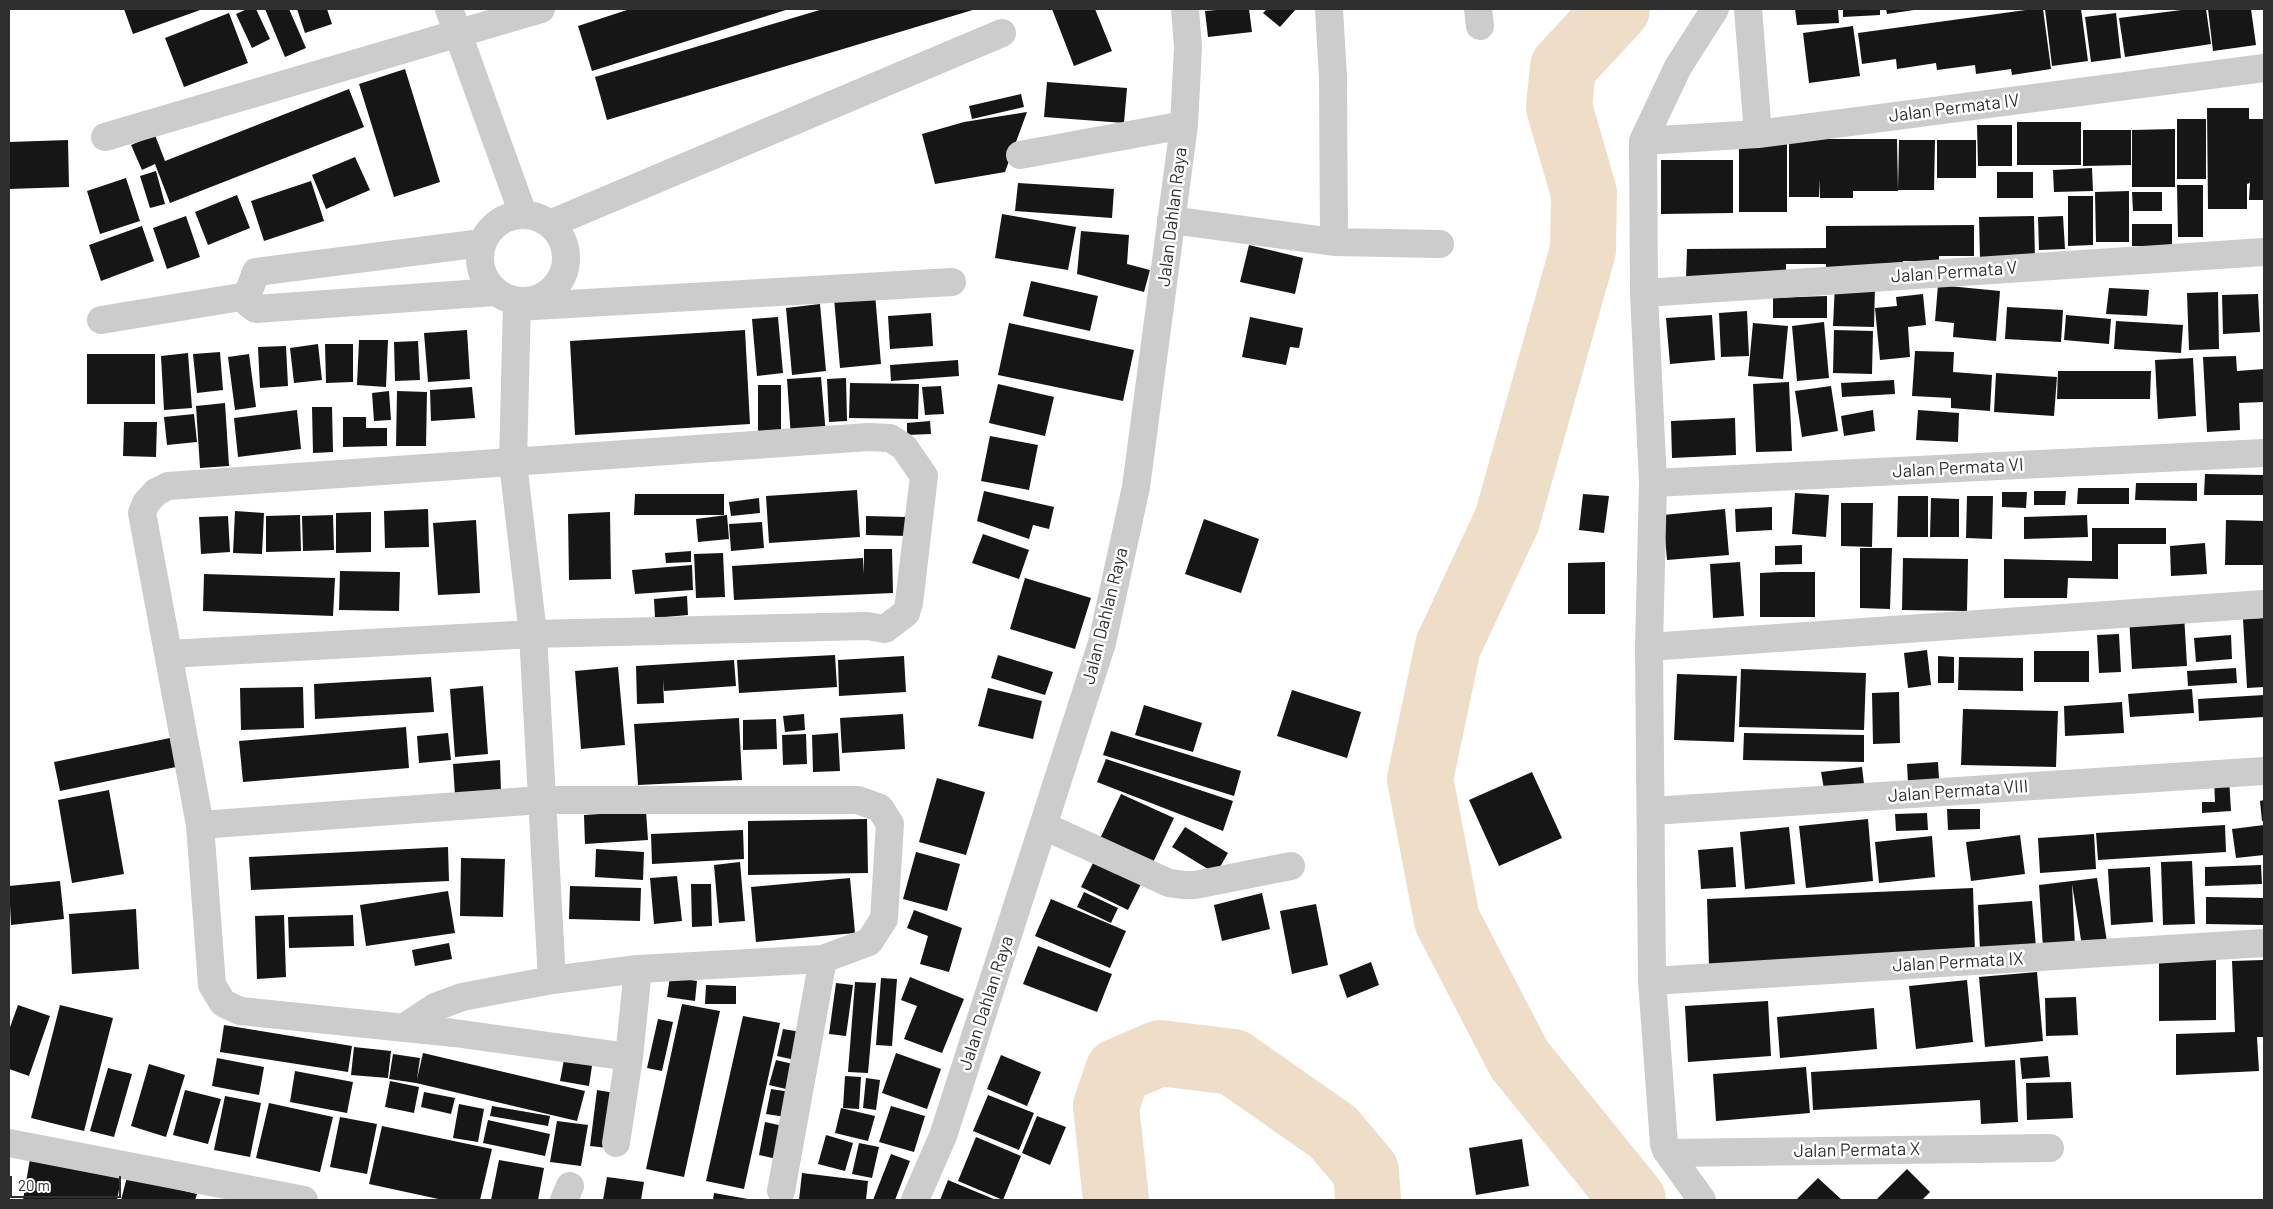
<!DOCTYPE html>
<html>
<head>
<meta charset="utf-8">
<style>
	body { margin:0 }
	#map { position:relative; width:2273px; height:1209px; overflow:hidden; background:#fff; font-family:Barlow,sans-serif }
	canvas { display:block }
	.frame { position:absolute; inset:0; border:10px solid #2f2f2f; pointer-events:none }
	.scale { position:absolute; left:10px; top:1176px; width:111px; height:22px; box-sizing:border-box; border:2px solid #2f2f2f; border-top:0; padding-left:6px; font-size:15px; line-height:18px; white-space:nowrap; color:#2f2f2f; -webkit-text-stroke:4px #fff; paint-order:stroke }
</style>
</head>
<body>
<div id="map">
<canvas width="2273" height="1209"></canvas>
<div class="frame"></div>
<div class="scale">20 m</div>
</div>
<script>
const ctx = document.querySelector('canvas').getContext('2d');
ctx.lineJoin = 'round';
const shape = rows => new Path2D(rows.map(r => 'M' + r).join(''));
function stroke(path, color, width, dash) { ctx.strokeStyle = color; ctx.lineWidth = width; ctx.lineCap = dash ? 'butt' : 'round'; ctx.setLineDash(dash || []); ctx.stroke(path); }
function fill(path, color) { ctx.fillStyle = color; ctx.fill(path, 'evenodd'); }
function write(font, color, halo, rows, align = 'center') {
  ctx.font = font + ' Barlow,sans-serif'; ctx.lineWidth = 5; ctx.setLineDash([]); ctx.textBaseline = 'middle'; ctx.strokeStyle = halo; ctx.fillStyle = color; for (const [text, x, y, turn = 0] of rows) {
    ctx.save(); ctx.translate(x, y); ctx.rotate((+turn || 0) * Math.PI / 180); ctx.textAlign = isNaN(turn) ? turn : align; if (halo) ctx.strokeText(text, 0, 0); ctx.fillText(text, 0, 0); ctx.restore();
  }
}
stroke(shape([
	[1617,9,1563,67,1559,107,1584,193,1583,250,1507,520,1448,646,1420,779,1447,920,1519,1059,1633,1200],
	[1116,1200,1106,1106,1118,1071,1160,1053,1233,1062,1333,1132,1366,1171,1368,1200]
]), '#eedec7', 66);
fill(shape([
	[124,9,203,9,133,34],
	[247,9,256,9,270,39,252,48,236,14],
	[265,9,289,9,306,48,285,57],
	[297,9,327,9,332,24,305,33],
	[630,9,789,9,592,71,578,26],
	[823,9,976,9,607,120,595,77],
	[1052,9,1095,9,1112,51,1074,66],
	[1227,9,1249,9,1252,32,1208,37,1205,11],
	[1267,9,1296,9,1280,27,1263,13],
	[1795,9,1838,9,1839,23,1797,25],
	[1843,9,1880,9,1880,15,1843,17],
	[1886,9,1914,9,1914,10,1887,14],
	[2033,9,2043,9,2051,69,2012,75,2011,69,1976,74,1975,65,1937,70,1936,63,1897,69,1896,59,1862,64,1858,33],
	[2045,9,2081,9,2088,61,2052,66],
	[2189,9,2206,9,2211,44,2125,57,2119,18],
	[2208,9,2251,9,2256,45,2213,51],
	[229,13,248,63,184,87,165,38],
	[2116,13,2121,58,2091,62,2085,17],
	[1853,26,1860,76,1809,83,1803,33],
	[405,69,440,182,394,197,359,84],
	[1047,82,1127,88,1124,123,1044,117],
	[349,89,364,127,170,203,155,164,142,170,131,145,155,135,165,161],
	[1021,94,1024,107,972,119,969,106],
	[2207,108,2249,108,2249,119,2264,119,2264,200,2249,200,2250,183,2247,184,2247,209,2208,209],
	[1027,112,1005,172,935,184,922,134,964,122],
	[2177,119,2206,119,2206,179,2177,179],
	[2017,122,2081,122,2081,165,2017,165],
	[1977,125,2012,125,2012,166,1978,166],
	[2175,129,2175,187,2132,187,2132,130],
	[2083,130,2131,130,2131,165,2083,166],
	[1820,139,1897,139,1898,191,1853,191,1853,198,1820,198,1819,179,1819,197,1789,197,1789,140],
	[68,140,69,187,9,189,9,142],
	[1899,140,1935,140,1934,190,1898,190],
	[1937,140,1976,140,1976,178,1937,178],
	[1739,141,1787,141,1787,212,1739,212],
	[355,157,370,190,326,209,312,175],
	[1661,160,1733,160,1733,213,1661,214],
	[2092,168,2093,191,2054,192,2053,170],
	[156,171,165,204,150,208,140,176],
	[1997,172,2033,172,2033,198,1997,198],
	[126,178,140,221,100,234,87,191],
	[311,181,324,221,264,241,251,201],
	[1018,183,1114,189,1112,218,1015,211],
	[2177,185,2203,185,2203,237,2178,237],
	[2129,191,2129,242,2096,242,2095,192],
	[2132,192,2162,192,2162,211,2133,211],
	[237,195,250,228,208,245,195,212],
	[2068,196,2093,196,2093,245,2068,246],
	[1002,214,1076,227,1068,270,995,258],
	[186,216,200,257,167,269,153,228],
	[2034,216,2035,259,1980,259,1979,217],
	[2063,216,2065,249,2039,250,2038,217],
	[2132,224,2172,224,2172,246,2132,246],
	[1974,225,1974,256,1939,256,1939,261,1903,261,1903,268,1826,269,1826,264,1786,264,1786,275,1686,279,1687,249,1826,248,1826,226],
	[142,226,154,261,101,281,89,245],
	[1081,231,1129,235,1127,264,1150,270,1144,292,1077,274],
	[1249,245,1303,258,1295,294,1240,282],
	[1031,281,1098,296,1090,331,1023,316],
	[1835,284,1875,285,1874,327,1833,326],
	[1938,285,2000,291,1996,341,1953,337,1954,323,1935,321],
	[2109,288,2149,290,2147,316,2106,314],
	[2218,292,2219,349,2189,350,2187,293],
	[875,294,881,364,840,368,834,298],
	[1923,294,1926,325,1908,327,1910,357,1880,360,1875,308,1897,306,1896,297],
	[2258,294,2260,332,2223,334,2222,295],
	[1827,296,1827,318,1773,318,1773,298],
	[820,304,826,371,792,375,786,308],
	[2007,307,2063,310,2061,342,2005,339],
	[1747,311,1749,356,1721,357,1719,313],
	[931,313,933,346,890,349,888,316],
	[1712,315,1715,360,1670,364,1666,318],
	[2066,315,2111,319,2109,344,2064,340],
	[778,317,783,373,757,376,752,319],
	[1250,317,1303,328,1299,348,1290,347,1286,365,1242,357],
	[2116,321,2183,325,2181,353,2114,349],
	[1824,322,1829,378,1797,381,1792,326],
	[1009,323,1134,350,1123,401,998,375],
	[1753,323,1788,326,1783,379,1748,376],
	[467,330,470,379,428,382,424,333],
	[745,330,750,424,575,435,570,341],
	[1834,330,1873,331,1872,374,1833,373],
	[359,340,388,340,386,387,357,385],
	[418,341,420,380,395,381,394,342],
	[318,344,322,380,294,383,290,348],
	[325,344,353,344,353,382,326,383],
	[286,346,288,386,260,388,258,347],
	[1915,351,1954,352,1953,372,1992,375,1990,411,1951,408,1951,398,1912,396],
	[220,352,223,390,197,393,193,354],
	[188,353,192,408,164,410,161,356],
	[87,354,155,354,155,404,87,404],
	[249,354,256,407,235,410,228,357],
	[2236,356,2237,371,2264,369,2264,402,2239,403,2240,430,2207,432,2203,357],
	[2193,358,2196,416,2158,419,2155,360],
	[958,360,959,376,891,381,890,365],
	[2058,371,2151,371,2150,399,2057,399],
	[1996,373,2057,377,2054,416,1994,412],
	[821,377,826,435,791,438,787,379],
	[846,378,847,421,829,422,827,379],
	[1894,380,1895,394,1842,397,1841,383],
	[1789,382,1792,451,1756,452,1753,384],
	[850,383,919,384,918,419,849,418],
	[998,384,1054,397,1045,436,989,423],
	[758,385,781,385,781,434,758,434],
	[941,386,944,414,925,415,922,387],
	[1831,386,1838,431,1802,437,1795,391],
	[472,387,475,418,431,421,430,390],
	[389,391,391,420,374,421,372,393],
	[397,391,427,392,426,446,396,446],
	[225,403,229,466,200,468,196,406],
	[312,407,332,407,333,452,313,453],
	[297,410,301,449,238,457,234,418],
	[1873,410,1875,431,1844,436,1841,416],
	[1918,410,1959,413,1958,442,1916,440],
	[194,414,197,442,167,445,164,417],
	[343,417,366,417,366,428,387,428,387,446,343,447],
	[1735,418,1736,455,1672,458,1671,421],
	[930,421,931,434,907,435,907,423],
	[124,422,157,422,156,457,123,456],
	[990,436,1038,445,1029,490,981,481],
	[2205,474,2264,475,2264,495,2204,495],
	[2136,483,2197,483,2197,501,2135,500],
	[2078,488,2129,488,2129,504,2077,504],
	[857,490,860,537,769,543,766,496],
	[984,491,1054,507,1049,529,1033,525,1029,539,977,521],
	[2034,491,2066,491,2065,505,2034,505],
	[2002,492,2027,492,2026,508,2002,507],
	[1795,493,1829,495,1826,537,1792,534],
	[635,494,724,494,724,515,634,515],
	[1583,494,1609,496,1604,533,1579,530],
	[1898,496,1928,496,1928,537,1897,537],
	[1967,496,1993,496,1992,539,1966,538],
	[759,498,760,513,731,516,729,502],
	[1931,498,1959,499,1959,537,1930,537],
	[1841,503,1873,503,1872,547,1841,546],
	[1772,507,1772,530,1736,532,1735,509],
	[428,509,429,547,385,548,384,511],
	[1725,509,1729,555,1667,560,1663,515],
	[235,511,264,513,262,554,233,553],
	[371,512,371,552,336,553,336,513],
	[610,512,611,579,569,580,568,514],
	[300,515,301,551,266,552,266,516],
	[333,515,334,550,303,551,302,516],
	[727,515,729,539,698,542,696,519],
	[2087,515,2088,537,2024,539,2024,517],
	[228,516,230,552,201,554,199,517],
	[866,516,907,517,907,536,866,535],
	[1204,519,1259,539,1241,593,1185,574],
	[476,520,480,593,438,595,433,523],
	[2226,520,2264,521,2264,565,2225,565],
	[762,522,764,548,731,551,729,524],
	[2092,528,2166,528,2166,544,2118,544,2118,579,2068,578,2067,598,2004,598,2004,559,2092,561],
	[983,534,1029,550,1019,579,972,563],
	[2205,543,2207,574,2171,576,2170,546],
	[1802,545,1802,564,1775,565,1775,546],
	[1860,548,1892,548,1890,609,1860,608],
	[864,549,892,549,893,593,734,600,732,566,863,558,864,574],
	[691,551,691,562,666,563,665,553],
	[723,553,725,597,696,598,694,554],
	[1903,558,1968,559,1967,611,1902,610],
	[1605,562,1605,614,1568,614,1568,563],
	[1740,562,1744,616,1713,618,1710,564],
	[692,565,693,590,635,594,632,570],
	[340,571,400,572,399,611,339,610],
	[1780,572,1815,572,1815,617,1760,617,1760,573],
	[204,574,335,578,333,616,203,611],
	[1025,578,1091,598,1075,649,1010,629],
	[687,596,688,615,655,618,654,599],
	[2184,614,2187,666,2132,669,2129,617],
	[2264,618,2264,687,2247,688,2243,619],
	[2119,634,2121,672,2099,673,2097,635],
	[2231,635,2232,659,2196,662,2194,638],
	[1927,650,1931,685,1908,688,1904,653],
	[2034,651,2089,651,2089,682,2034,682],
	[835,655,837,687,739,693,737,660],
	[998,655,1053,672,1045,695,991,678],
	[904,656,906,692,839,696,838,660],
	[1938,656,1954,657,1954,683,1938,683],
	[1959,657,2023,658,2023,691,1958,690],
	[734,660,736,686,664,691,663,680,664,703,637,704,636,666],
	[618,667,625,745,581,749,575,671],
	[2236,668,2237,683,2188,686,2187,671],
	[1741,669,1866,673,1864,730,1739,727],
	[1677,674,1737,676,1734,742,1674,740],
	[431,677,434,712,315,719,314,684],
	[483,686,488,754,455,757,450,689],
	[303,687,304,728,241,730,240,688],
	[988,688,1042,701,1033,739,978,726],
	[2192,689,2194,713,2130,717,2128,694],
	[1292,690,1361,712,1347,758,1277,736],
	[1899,692,1900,743,1873,744,1872,693],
	[2264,695,2264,717,2199,721,2198,699],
	[2122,702,2124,733,2065,736,2064,706],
	[1144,705,1202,723,1193,752,1135,735],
	[1963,709,2058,711,2056,767,1961,765],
	[804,714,805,730,785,732,783,716],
	[903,714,905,749,842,753,840,718],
	[739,718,742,780,638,785,634,724],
	[776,719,777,749,743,750,743,720],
	[406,727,409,768,243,782,239,741],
	[1111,731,1241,771,1234,796,1103,755],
	[448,733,451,760,419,763,417,736],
	[838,733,840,771,813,772,812,735],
	[1744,733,1864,735,1864,762,1743,760],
	[806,734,807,764,783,765,782,735],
	[170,738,176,767,60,791,54,762],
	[1106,759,1233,801,1223,831,1097,782],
	[500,760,501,792,455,795,453,764],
	[1938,762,1939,780,1908,783,1907,764],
	[1862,767,1864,784,1824,789,1821,772],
	[1532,772,1562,838,1499,866,1469,800],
	[937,778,985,792,966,855,919,842],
	[2229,778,2231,811,2202,813,2202,802,2215,802,2214,779],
	[109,790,124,874,72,883,58,800],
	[1121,794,1174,818,1150,869,1097,845],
	[2264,800,2264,821,2262,821,2260,801],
	[1947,809,1980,809,1980,829,1948,830],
	[646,811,648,840,585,844,584,815],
	[1927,813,1928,830,1896,831,1895,814],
	[867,819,868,873,748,875,748,821],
	[1868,819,1873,881,1806,888,1799,826],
	[2225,825,2226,852,2098,860,2096,833],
	[2264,825,2264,855,2236,858,2232,829],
	[1185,827,1228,853,1216,874,1172,847],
	[1789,827,1795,884,1745,889,1740,832],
	[743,830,744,859,652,864,651,834],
	[2094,834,2096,869,2040,873,2038,838],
	[2020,835,2025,874,1971,881,1966,842],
	[1932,836,1935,877,1879,883,1875,842],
	[448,847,449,881,251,890,249,857],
	[1733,847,1736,887,1701,889,1698,850],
	[596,849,644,852,643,880,595,877],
	[916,852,960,864,947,911,903,899],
	[1098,853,1145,876,1128,910,1081,887],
	[461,858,505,859,503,917,460,916],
	[2192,861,2195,924,2163,925,2161,862],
	[740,862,745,921,719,923,714,865],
	[2261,865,2262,884,2205,886,2205,867],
	[2150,867,2153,922,2111,925,2108,869],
	[677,876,682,921,654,924,650,878],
	[850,878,855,933,756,942,751,887],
	[2097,878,2107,942,2082,946,2072,884,2075,946,2043,948,2039,885],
	[60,881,64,919,11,925,9,886],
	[691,884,711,884,712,926,692,927],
	[570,886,641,888,640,921,569,919],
	[1973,888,1975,954,1709,966,1707,899],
	[448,891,455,933,366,946,360,905],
	[1084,892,1118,908,1111,923,1077,907],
	[1262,893,1270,929,1222,941,1214,905],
	[2206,897,2264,898,2264,925,2206,924],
	[1051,899,1126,931,1110,968,1035,936],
	[2032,901,2036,947,1980,951,1978,905],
	[1316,904,1328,965,1292,974,1280,911],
	[136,909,139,969,72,974,69,914],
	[914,910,962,928,949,972,920,964,928,936,907,928],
	[284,915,286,977,257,979,255,916],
	[353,915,354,946,289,948,288,917],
	[449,943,452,959,415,966,412,950],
	[1038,946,1112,974,1097,1012,1023,984],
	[2159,960,2216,960,2216,1020,2159,1021],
	[2263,960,2264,1037,2257,1037,2259,1071,2176,1075,2176,1034,2235,1032,2232,961],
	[1371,962,1379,985,1347,998,1339,975],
	[2037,972,2043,1041,1985,1047,1979,977],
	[670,977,697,981,695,1001,667,997],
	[910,977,964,999,942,1053,904,1039,917,1006,901,1000],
	[881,978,897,979,892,1046,876,1045],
	[1967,980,1973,1042,1916,1049,1909,986],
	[855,982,876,983,868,1073,848,1072],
	[836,983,853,985,846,1036,829,1034],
	[706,985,736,986,736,1004,705,1004],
	[2076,997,2078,1035,2046,1036,2045,998],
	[1768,1001,1771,1056,1688,1062,1685,1006],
	[682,1004,720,1011,684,1177,646,1169],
	[18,1005,50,1016,29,1076,9,1069,9,1030],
	[60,1005,113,1018,84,1131,31,1118],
	[1874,1008,1877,1049,1780,1058,1777,1017],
	[743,1016,780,1023,744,1189,706,1181],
	[658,1019,673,1022,662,1071,647,1068],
	[224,1025,352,1046,348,1072,220,1052],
	[783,1029,801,1032,795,1060,777,1056],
	[354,1047,391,1051,388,1078,351,1075],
	[423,1053,585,1091,577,1121,416,1083,389,1079,393,1054,420,1058,417,1079],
	[896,1053,941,1069,927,1109,882,1093],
	[565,1054,593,1059,589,1086,560,1081],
	[1001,1055,1041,1072,1027,1106,987,1089],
	[2048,1056,2050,1077,2022,1079,2020,1058],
	[217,1058,264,1067,259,1095,212,1086],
	[776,1060,793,1064,786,1089,769,1085],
	[2015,1060,2018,1122,1981,1124,1980,1100,1813,1110,1811,1072],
	[149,1064,185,1075,166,1137,131,1126],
	[1806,1067,1810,1113,1716,1121,1713,1074],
	[108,1068,132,1074,114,1137,90,1131],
	[295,1071,353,1082,347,1113,290,1102],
	[845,1076,861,1077,859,1109,843,1108],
	[866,1078,880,1080,876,1110,863,1108],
	[390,1081,419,1087,414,1113,385,1107],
	[2071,1082,2073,1118,2027,1120,2026,1083],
	[771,1089,791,1092,786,1117,766,1114],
	[185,1090,221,1099,208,1144,173,1135],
	[597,1090,615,1093,608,1148,590,1146],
	[424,1092,455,1098,451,1114,421,1107],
	[988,1095,1034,1113,1019,1150,973,1131],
	[225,1096,261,1103,250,1157,214,1150],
	[269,1103,333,1117,320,1172,256,1158],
	[459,1104,484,1109,478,1142,453,1138],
	[492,1106,550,1116,548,1126,490,1116],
	[891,1106,925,1116,914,1152,879,1142],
	[841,1108,875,1116,868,1141,835,1133],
	[1037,1116,1066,1127,1050,1165,1022,1153],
	[340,1117,377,1124,367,1174,330,1167],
	[488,1120,550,1134,545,1156,483,1143],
	[557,1121,588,1125,581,1166,550,1162],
	[765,1122,783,1126,777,1159,759,1155],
	[382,1126,492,1149,480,1200,443,1200,369,1184],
	[826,1135,853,1143,845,1171,818,1164],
	[976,1137,1021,1156,1003,1200,958,1181],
	[1522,1139,1529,1186,1476,1195,1469,1148],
	[859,1143,879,1147,872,1178,852,1174],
	[891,1154,910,1161,895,1200,873,1200],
	[30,1159,122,1174,117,1200,23,1200],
	[499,1160,544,1168,538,1200,491,1200],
	[1907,1169,1930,1192,1922,1200,1876,1200],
	[802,1173,868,1181,866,1200,799,1200],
	[127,1177,197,1194,195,1200,121,1200],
	[607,1177,644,1182,641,1200,603,1200],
	[1818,1178,1842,1200,1796,1200],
	[948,1180,996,1200,940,1200],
	[714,1193,748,1199,748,1200,713,1200]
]), '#161616');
stroke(shape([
	[449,9,523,214],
	[1329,9,1333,78,1334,242],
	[1478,9,1480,26],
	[1748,9,1758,134],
	[105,137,541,9],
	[1643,141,1758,134,2264,68],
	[1020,155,1184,125],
	'480 258a43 43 0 1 1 86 0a43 43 0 1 1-86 0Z',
	[1171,220,1334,242,1440,244],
	[550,224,1002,33],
	[1644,293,2264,252],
	[247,296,248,303,256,309,495,292],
	[517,302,513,463,533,634,552,980],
	[517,307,952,282],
	[101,320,247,296,256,272,482,243],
	[1653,483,2264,453],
	[1649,647,2264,604],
	[169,654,533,634,867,626,885,629,906,613,909,603,924,476,904,447,890,438,868,437,168,486,156,492,146,503,142,513,200,825,212,985,223,1003,240,1011,454,1033,629,1057],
	[1652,811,2264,771],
	[200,825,541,800,858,800,880,808,890,824,884,919,869,942,823,959,638,969,552,980,462,997,435,1007,405,1027],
	[1044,826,1169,883,1184,885,1195,885,1291,866],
	[1652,981,2264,943],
	[9,1143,304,1200],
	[616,1143,629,1057,638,969],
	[1666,1150,1669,1153,2050,1148],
	[781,1191,823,959],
	[564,1200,570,1186],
	[915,1200,943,1136,1102,643,1136,487,1184,125,1188,47,1185,9],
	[1702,1200,1666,1150,1664,1144,1652,981,1649,647,1653,483,1644,293,1643,141,1678,67,1715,9]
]), '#ccc', 28);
write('18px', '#2f2f2f', '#fff', [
	["Jalan Permata IV",1954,108,-7],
	["Jalan Dahlan Raya",1172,217,-83],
	["Jalan Permata V",1954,272,-4],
	["Jalan Permata VI",1958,468,-3],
	["Jalan Dahlan Raya",1105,616,-76],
	["Jalan Permata VIII",1958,791,-4],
	["Jalan Permata IX",1958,962,-3],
	["Jalan Dahlan Raya",986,1003,-72],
	["Jalan Permata X",1857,1150,-1]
]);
</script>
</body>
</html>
